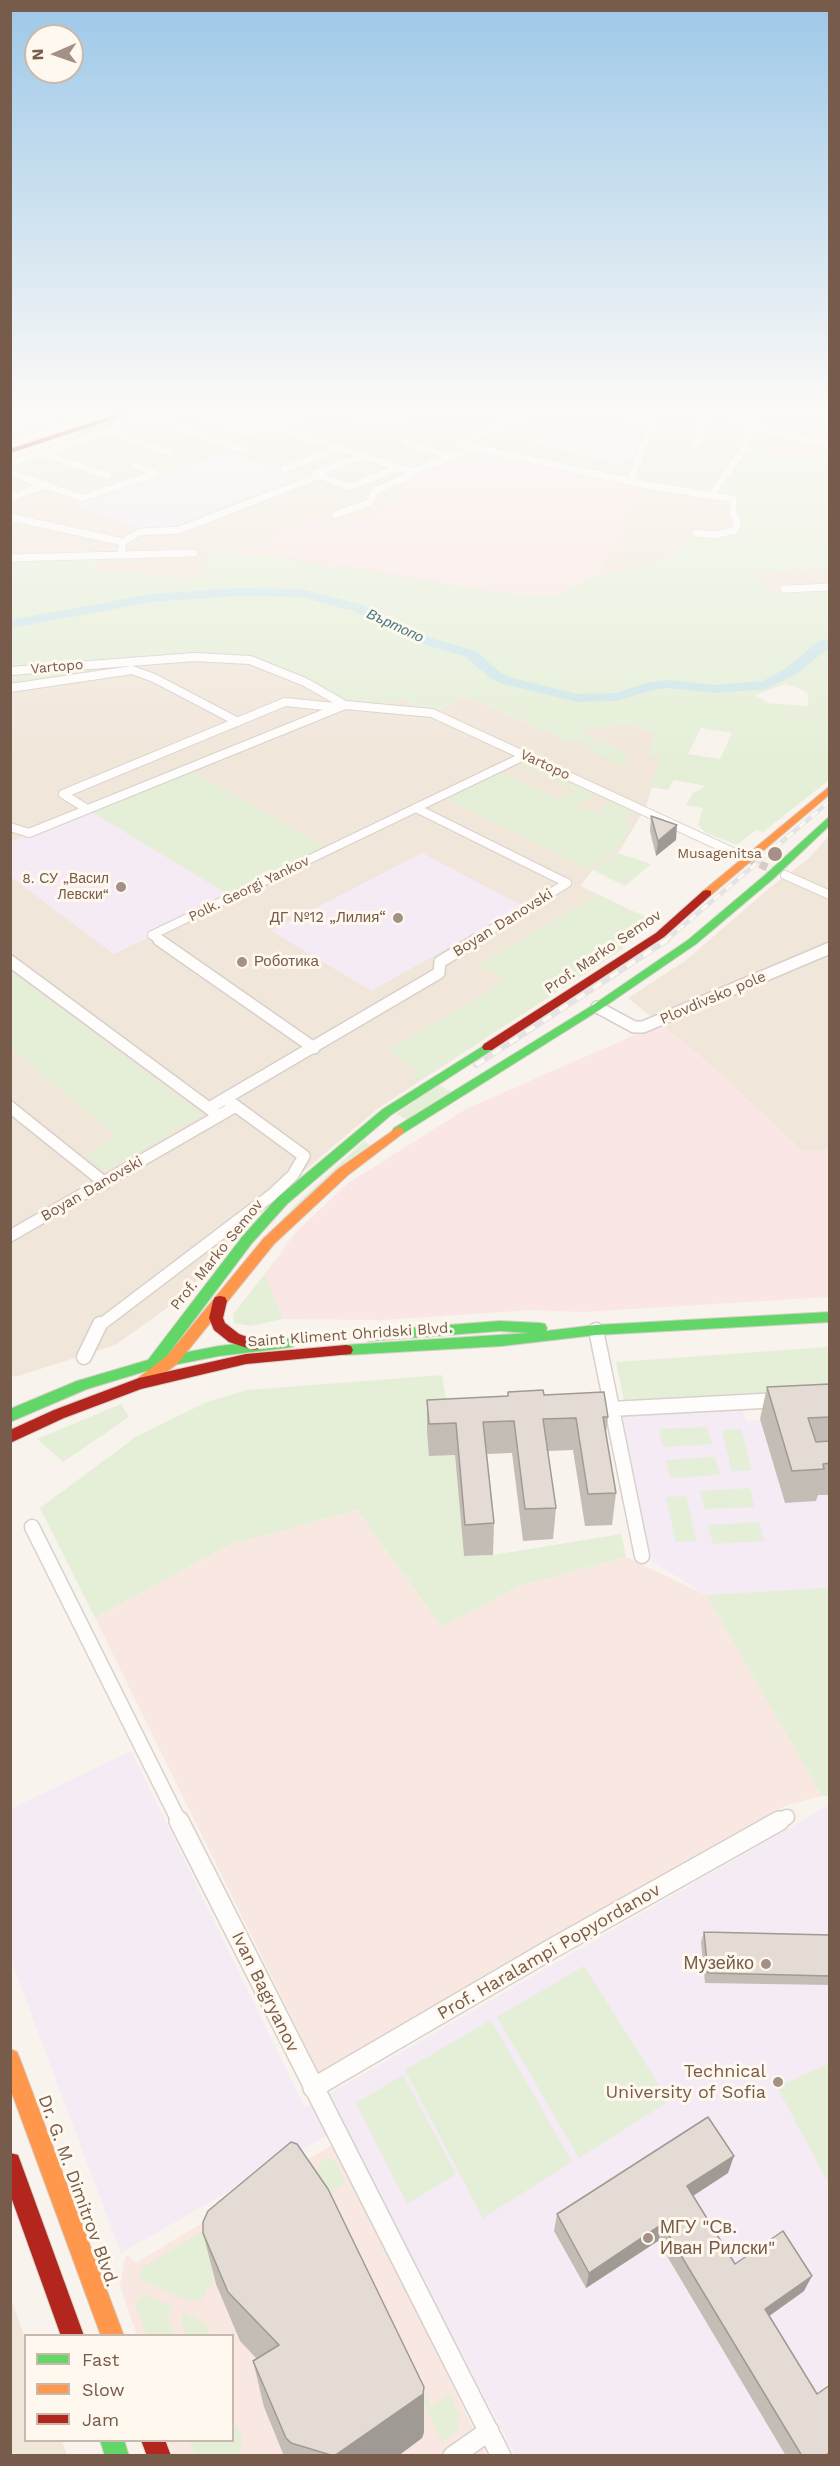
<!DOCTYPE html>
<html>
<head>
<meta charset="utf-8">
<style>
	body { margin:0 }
	#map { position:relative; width:840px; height:2466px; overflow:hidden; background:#f8f3ed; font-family:"Work Sans",sans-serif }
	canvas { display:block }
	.frame { position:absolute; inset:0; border:12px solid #775b4b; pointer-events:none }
	.legend { position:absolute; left:24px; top:2334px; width:210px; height:108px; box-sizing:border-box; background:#fff8ee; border:2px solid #c9b9ad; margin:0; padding:8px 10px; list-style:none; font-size:18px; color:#775b4b }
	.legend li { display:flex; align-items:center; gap:12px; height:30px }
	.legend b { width:30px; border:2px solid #c9b9ad }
	.north { position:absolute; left:24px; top:24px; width:60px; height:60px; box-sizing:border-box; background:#fff8ee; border:2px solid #c9b9ad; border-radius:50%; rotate:268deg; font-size:16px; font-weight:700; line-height:24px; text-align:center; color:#775b4b }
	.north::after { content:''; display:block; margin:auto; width:21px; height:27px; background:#a49084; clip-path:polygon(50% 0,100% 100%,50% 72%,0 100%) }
</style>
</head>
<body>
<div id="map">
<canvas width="840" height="2466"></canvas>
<div class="frame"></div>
<ul class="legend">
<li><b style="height:8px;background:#63d668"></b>Fast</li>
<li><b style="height:8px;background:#ff974d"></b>Slow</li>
<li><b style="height:8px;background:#b3261e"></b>Jam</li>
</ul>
<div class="north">N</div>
</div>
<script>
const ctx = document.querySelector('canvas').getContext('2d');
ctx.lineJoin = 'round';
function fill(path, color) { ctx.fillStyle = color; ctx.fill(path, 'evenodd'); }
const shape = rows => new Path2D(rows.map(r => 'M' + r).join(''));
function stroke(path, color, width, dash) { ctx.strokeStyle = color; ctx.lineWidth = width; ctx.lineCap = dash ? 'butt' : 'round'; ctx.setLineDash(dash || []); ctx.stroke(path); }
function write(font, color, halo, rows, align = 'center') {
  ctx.font = font + ' "Work Sans",sans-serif'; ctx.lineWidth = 6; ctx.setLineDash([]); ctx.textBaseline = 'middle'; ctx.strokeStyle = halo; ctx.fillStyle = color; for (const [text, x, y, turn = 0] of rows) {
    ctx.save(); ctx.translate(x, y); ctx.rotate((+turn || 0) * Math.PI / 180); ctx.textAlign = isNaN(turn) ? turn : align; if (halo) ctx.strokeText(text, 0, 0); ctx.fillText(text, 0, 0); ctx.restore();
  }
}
fill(shape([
	[317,414,829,414,829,458,801,451,733,499,735,530,696,533,674,555,628,569,504,593,268,557,210,555,200,579,179,579,143,573,97,572,99,555,11,558,11,475,19,472,11,468,151,421,160,424,187,416,249,436],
	[829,568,829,590,768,592,757,572],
	[187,659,250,661,334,700,377,706,402,699,437,712,464,695,540,729,578,731,629,723,655,733,661,757,646,807,618,853,593,870,580,886,656,922,618,952,377,1109,257,1211,184,1296,115,1345,15,1377,10,1373,10,674],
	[829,836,829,1149,803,1152,713,1067,628,998,685,961,772,886,808,859],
	[10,2296,25,2338,26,2440,62,2441,67,2455,11,2455]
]), '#f1e6da');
fill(shape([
	[357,1510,442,1627,519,1586,626,1557,706,1595,822,1796,787,1805,566,1936,321,2077,95,1618,229,1545],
	[332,2145,339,2153,486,2455,173,2455,167,2441,232,2440,232,2336,137,2335,120,2286,124,2262,127,2255,136,2263]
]), '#f8e8e1');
fill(shape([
	[583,416,641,431,634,457,618,465,528,441],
	[227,452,300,478,176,525,138,529,78,505],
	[87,809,233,897,114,954,11,877,11,842],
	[422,853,523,906,371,991,271,931],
	[741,1408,746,1421,829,1416,829,1796,822,1796,706,1595,652,1561,622,1414],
	[131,1751,305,2108,829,1805,829,2455,515,2455,343,2126,121,2253,11,1960,11,1809]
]), '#f4ebf4');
fill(shape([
	[486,453,645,488,598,575,555,595,504,593,297,557,238,550,316,519,344,528,403,499,380,490,452,461,463,463],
	[660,1024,713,1067,803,1151,829,1149,829,1297,582,1312,532,1310,381,1320,284,1319,265,1274,296,1232,347,1184,466,1109]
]), '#f9e6e5');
fill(shape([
	[69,414,90,414,11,440,11,433],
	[137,414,141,417,11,460,86,434,81,432,11,454],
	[746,446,792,456,801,451,829,458,829,568,758,572,769,592,829,590,829,780,763,832,756,830,737,845,706,833,698,825,703,808,686,805,693,793,706,786,674,780,668,790,650,787,661,757,648,755,655,733,629,723,580,731,598,739,586,745,576,740,571,743,464,695,437,712,402,699,377,706,343,702,250,660,131,662,132,670,11,688,10,558,99,554,97,572,143,573,179,579,200,579,210,555,268,557,504,593,555,595,598,575,628,569,674,555,696,533,735,530,733,499,712,494],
	[786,684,807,692,809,706,768,703,755,695],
	[701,728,732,733,720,759,688,754],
	[602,741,627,753,623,766,586,749],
	[525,761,596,794,573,808,600,813,608,799,633,811,626,821,630,830,617,850,587,868,444,798,501,772,556,799,578,792,520,764],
	[187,768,330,850,233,897,87,809],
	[618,853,651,864,625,886,593,870],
	[597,895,656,922,618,952,420,1080,412,1075,418,1070,387,1051,506,981,479,965],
	[11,972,12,972,202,1115,105,1171,86,1154,117,1137,11,1049],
	[438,1085,452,1092,408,1120,396,1114],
	[364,1141,371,1146,249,1256,293,1207],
	[265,1274,284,1319,250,1326,234,1323,233,1314],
	[829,1347,829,1389,624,1400,616,1362],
	[442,1375,455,1455,464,1556,493,1555,621,1534,626,1557,519,1586,442,1627,357,1510,229,1545,95,1618,40,1508,137,1436,207,1402,247,1390],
	[121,1404,129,1417,63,1462,37,1439],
	[707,1427,712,1444,663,1447,659,1429],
	[741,1429,752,1470,732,1471,722,1430],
	[715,1457,720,1475,670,1478,666,1460],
	[750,1488,755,1507,705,1509,700,1491],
	[686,1496,696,1541,676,1542,666,1497],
	[759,1522,764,1541,713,1544,708,1525],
	[829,1588,830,1796,822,1796,706,1595],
	[584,1966,669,2101,579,2158,497,2017],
	[491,2020,572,2162,483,2218,405,2070],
	[828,2064,830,2066,829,2184,777,2087],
	[403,2075,456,2174,407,2204,356,2103],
	[328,2158,335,2161,346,2183,332,2191,334,2195,327,2196,305,2183,324,2159],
	[201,2232,219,2240,212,2286,206,2289,207,2293,200,2300,188,2301,141,2280,139,2274,143,2267],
	[143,2294,172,2306,167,2318,176,2335,147,2335,135,2304],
	[184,2312,205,2323,210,2335,186,2335,181,2322],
	[396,2336,431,2407,450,2394,460,2417,458,2430,442,2442,393,2339],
	[233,2420,243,2437,240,2455,195,2455,189,2441,232,2440]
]), '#e5efd8');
fill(shape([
	[237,588,301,589,363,605,425,636,476,651,501,673,513,678,577,694,615,693,651,682,669,680,715,685,763,681,785,669,819,641,830,639,830,647,795,675,766,689,715,693,669,688,653,690,616,701,577,702,503,684,491,679,466,657,415,642,353,611,301,597,237,596,152,602,10,628,10,620,152,594,237,588]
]), '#cee6e9');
stroke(shape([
	[737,854,784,875]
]), '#d8cdc4', 8, [8, 4.5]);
stroke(shape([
	[84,433,129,414]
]), '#d8cdc4', 13, [13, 6]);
const streetFar4 = shape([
	[235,414,412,472],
	[344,414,384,426,414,414],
	[484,414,511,422],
	[621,414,651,424,630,482],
	[706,415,753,418],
	[147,417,244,450],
	[274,427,313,414],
	[752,428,830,445],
	[108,431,169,453],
	[405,443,453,457],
	[697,443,706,414],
	[458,444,647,485,733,499,733,513,738,525,735,530,715,535,696,533],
	[458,444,531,414],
	[42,453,107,475],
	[362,456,315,474,350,487,399,467],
	[10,463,160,414],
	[284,469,340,448],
	[10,473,82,498,156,474,135,465],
	[712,494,746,446,754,414],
	[10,498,43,486],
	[335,515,370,502,375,491,411,475,412,472,473,448],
	[10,517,123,542],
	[121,554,123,542,140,532,179,530,319,476],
	[10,558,194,553],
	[784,589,830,587]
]);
const streetFar3 = shape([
	[10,671,195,657,250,660,305,682,345,705],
	[10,688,132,670,154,678,238,722],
	[416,808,567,883],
	[87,809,63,794,285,702,335,707],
	[10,827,29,833,345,705,432,713,737,854],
	[785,875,830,895],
	[161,941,152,935,524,756],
	[473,941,567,883]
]);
const streetFar2 = shape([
	[159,940,314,1048],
	[10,961,214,1112],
	[597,1007,634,1027,643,1027,830,948],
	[10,1107,105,1183],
	[209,1108,439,973,440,962,476,940],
	[10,1236,236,1106],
	[99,1326,273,1194,293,1175,304,1156,226,1099]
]);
const streetFar1 = shape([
	[596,1330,642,1556],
	[84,1357,100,1324],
	[611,1409,780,1400],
	[32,1527,180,1823],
	[776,1823,787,1817]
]);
const street = shape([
	[179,1821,501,2456],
	[313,2088,553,1948,779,1821],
	[453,2456,489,2431]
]);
const fast = shape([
	[830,816,830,825,773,879,696,944,601,1009,402,1134,394,1134,392,1131,394,1128,593,1005,688,940,765,875,830,816],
	[488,1043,492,1044,494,1047,492,1050,391,1115,287,1204,252,1243,167,1356,219,1346,288,1338,293,1339,295,1343,293,1347,219,1356,153,1369,87,1389,10,1422,10,1409,77,1381,148,1360,242,1237,277,1198,383,1109,488,1043],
	[830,1312,830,1322,596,1335,502,1346,346,1355,341,1354,339,1350,341,1346,346,1345,529,1333,500,1331,370,1341,365,1340,363,1336,365,1332,370,1331,500,1321,540,1323,545,1324,547,1328,546,1331,596,1325,830,1312],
	[100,2440,124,2440,129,2456,105,2456,100,2440]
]);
const slow = shape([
	[830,786,830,794,711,895,703,895,703,891,830,786],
	[398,1127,402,1128,404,1131,402,1134,348,1175,274,1244,177,1364,148,1386,138,1386,136,1382,138,1378,167,1356,264,1238,338,1169,398,1127],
	[10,2049,17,2052,20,2059,124,2336,101,2336,10,2088,10,2049]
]);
const jam = shape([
	[118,414,129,414,10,453,10,449,118,414],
	[707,890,711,891,711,895,664,937,492,1050,484,1050,482,1047,484,1044,656,933,703,891,707,890],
	[220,1296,225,1297,227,1301,223,1318,225,1323,239,1334,258,1341,260,1345,258,1349,253,1350,229,1342,214,1330,209,1318,213,1301,215,1297,220,1296],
	[346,1345,351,1346,353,1350,351,1354,246,1364,141,1389,64,1418,10,1443,10,1430,54,1410,139,1378,246,1354,346,1345],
	[10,2153,18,2155,21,2163,84,2336,61,2336,10,2194,10,2153],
	[141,2440,165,2440,171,2456,147,2456,141,2440]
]);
stroke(streetFar4, '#d7d0cb', 8);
stroke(streetFar3, '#d7d0cb', 10);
stroke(streetFar2, '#d7d0cb', 14);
stroke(streetFar1, '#d7d0cb', 17);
stroke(street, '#d7d0cb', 22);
stroke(fast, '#d7d0c9', 2);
stroke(slow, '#d7d0c9', 2);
stroke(jam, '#d7d0c9', 2);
stroke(streetFar4, '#fefdfc', 7);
stroke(streetFar3, '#fefdfc', 8);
stroke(streetFar2, '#fefdfc', 11);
stroke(streetFar1, '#fefdfc', 14);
stroke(street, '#fefdfc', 19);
fill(fast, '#63d668');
fill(slow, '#ff974d');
fill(jam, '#b3261e');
const railFar1 = shape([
	[665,941,830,801]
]);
const rail = shape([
	[476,1065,667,940]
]);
stroke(railFar1, '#e5e3e5', 4.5);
stroke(rail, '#e5e3e5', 6);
stroke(railFar1, '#fff8ee', 3, [8]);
stroke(rail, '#fff8ee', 4, [10]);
fill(shape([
	[651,816,676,840,656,856,650,831],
	[830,1384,830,1495,818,1495,816,1501,785,1503,760,1419,767,1387],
	[508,1392,544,1395,608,1417,606,1434,616,1493,612,1525,585,1526,573,1450,548,1451,556,1508,553,1539,523,1541,512,1453,487,1454,494,1523,493,1555,464,1556,455,1455,429,1456,427,1432,427,1400,508,1396],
	[704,1932,830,1935,830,1985,705,1983,701,1942],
	[728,2173,693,2196,735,2264,804,2291,769,2316,830,2456,786,2456,658,2241,586,2288,554,2231,557,2214],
	[203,2233,424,2432,422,2438,398,2456,284,2456,264,2407,253,2361,257,2359,240,2341,216,2284]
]), '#c4bdb6');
fill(shape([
	[677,825,676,840,656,856,658,841],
	[734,2156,728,2173,682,2203,687,2186],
	[662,2224,658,2241,586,2288,589,2273],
	[812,2276,804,2291,758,2324,765,2309],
	[424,2387,424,2432,422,2438,398,2456,334,2456]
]), '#a09a94');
const building = shape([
	[651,816,677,825,658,841,651,816],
	[830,1384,830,1417,808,1418,816,1442,830,1441,830,1463,823,1464,824,1469,792,1471,767,1387,830,1384],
	[543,1390,544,1395,604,1392,608,1417,603,1417,616,1493,588,1494,576,1418,543,1419,556,1508,525,1509,514,1421,483,1422,494,1523,465,1525,456,1423,429,1424,427,1400,508,1396,508,1392,543,1390],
	[704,1932,830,1935,830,1976,708,1973,704,1932],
	[708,2117,734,2156,687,2186,735,2264,783,2231,812,2276,765,2309,817,2394,830,2385,830,2452,825,2456,802,2456,662,2224,589,2273,557,2214,708,2117],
	[291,2142,297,2144,328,2189,424,2387,423,2394,334,2456,291,2443,286,2438,253,2361,279,2345,228,2292,203,2233,203,2222,208,2211,291,2142]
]);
fill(building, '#e4dcd4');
stroke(building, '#a09a94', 1.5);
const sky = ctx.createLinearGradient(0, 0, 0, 760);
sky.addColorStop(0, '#9dc8e8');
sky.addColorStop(0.54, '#fcfaf7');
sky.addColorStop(1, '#fcfaf700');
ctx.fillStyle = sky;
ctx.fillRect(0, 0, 840, 760);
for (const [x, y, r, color] of [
	[775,854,8,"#a49084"],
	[121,887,6,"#a49084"],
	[398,918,6,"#a49084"],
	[242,962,6,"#a49084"],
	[766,1964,6,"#a49084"],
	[778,2082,6,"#a49084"],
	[648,2238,6,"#a49084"]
]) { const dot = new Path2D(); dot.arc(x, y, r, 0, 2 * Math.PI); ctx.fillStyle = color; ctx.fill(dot); stroke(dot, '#fff8ee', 2); }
write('italic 14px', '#427983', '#fff8ee', [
	["Въртопо",395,626,25]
]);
write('14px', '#775b4b', '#fff8ee', [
	["Vartopo",57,667,-5],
	["Vartopo",545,765,25],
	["Polk. Georgi Yankov",249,889,-26]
]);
write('14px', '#775b4b', '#fff8ee', [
	["Musagenitsa",762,854],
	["8. СУ „Васил",109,879],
	["Левски“",109,895]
], 'right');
write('15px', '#775b4b', '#fff8ee', [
	["ДГ №12 „Лилия“",386,918],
	["Роботика",254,962,"left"]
], 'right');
write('15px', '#775b4b', '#fff8ee', [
	["Boyan Danovski",503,923,-32],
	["Prof. Marko Semov",603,952,-34],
	["Plovdivsko pole",713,998,-23],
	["Boyan Danovski",92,1189,-30],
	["Prof. Marko Semov",217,1255,-51],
	["Saint Kliment Ohridski Blvd.",350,1335,-4]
]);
write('18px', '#775b4b', '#fff8ee', [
	["Prof. Haralampi Popyordanov",549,1952,-30],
	["Ivan Bagryanov",265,1992,64],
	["Dr. G. M. Dimitrov Blvd.",78,2191,70]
]);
write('18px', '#775b4b', '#fff8ee', [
	["Музейко",754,1964],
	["Technical",766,2072],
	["University of Sofia",766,2093],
	["МГУ \"Св.",660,2228,"left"],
	["Иван Рилски\"",660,2249,"left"]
], 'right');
</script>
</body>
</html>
